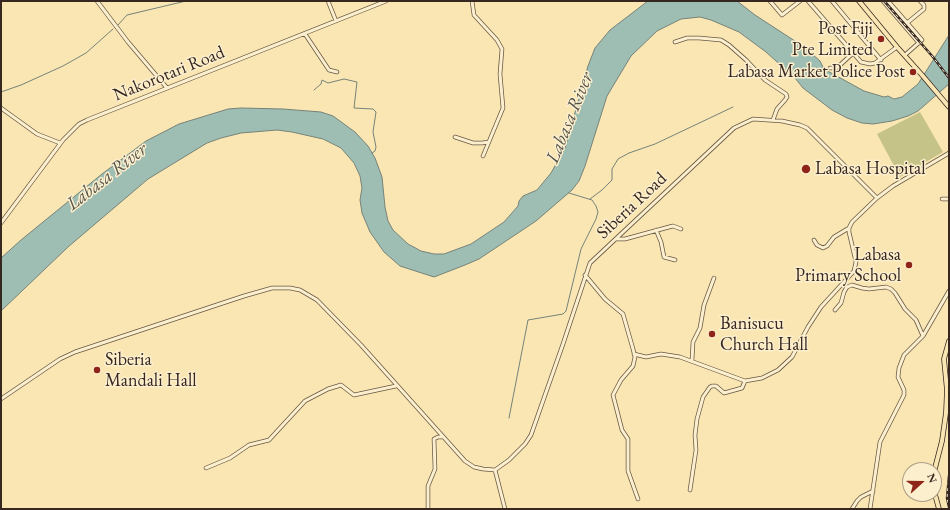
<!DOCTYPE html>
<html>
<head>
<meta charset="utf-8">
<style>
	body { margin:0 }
	#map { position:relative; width:950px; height:510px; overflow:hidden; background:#fae6b2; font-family:"EB Garamond",serif }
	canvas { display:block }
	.frame { position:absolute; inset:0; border:2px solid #362721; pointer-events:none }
	.north { position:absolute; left:902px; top:462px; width:40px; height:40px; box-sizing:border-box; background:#fcefcd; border:1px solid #ad9f88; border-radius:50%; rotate:69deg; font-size:11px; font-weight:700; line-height:16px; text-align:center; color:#362721 }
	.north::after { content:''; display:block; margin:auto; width:14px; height:18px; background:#8f2418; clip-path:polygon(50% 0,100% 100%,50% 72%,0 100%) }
</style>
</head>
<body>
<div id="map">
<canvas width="950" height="510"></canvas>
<div class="frame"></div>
<div class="north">N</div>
</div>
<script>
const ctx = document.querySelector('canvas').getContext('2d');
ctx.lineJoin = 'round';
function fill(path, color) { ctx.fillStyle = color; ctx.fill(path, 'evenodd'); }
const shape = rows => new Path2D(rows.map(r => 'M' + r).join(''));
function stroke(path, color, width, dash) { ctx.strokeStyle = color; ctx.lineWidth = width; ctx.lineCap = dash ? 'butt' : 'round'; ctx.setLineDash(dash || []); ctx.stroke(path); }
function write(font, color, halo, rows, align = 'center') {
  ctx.font = font + ' "EB Garamond",serif'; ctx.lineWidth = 3; ctx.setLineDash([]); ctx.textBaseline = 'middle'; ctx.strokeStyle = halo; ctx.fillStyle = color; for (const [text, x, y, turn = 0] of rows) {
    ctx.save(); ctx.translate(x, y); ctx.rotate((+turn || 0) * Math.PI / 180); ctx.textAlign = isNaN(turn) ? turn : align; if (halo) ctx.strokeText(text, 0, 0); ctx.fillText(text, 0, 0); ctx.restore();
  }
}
fill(shape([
	[920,112,943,152,900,177,877,134]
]), '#c5c387');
const water = shape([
	[648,1,737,1,755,15,798,43,812,54,820,61,824,69,864,91,884,97,888,96,894,99,902,97,918,84,949,35,949,84,918,111,908,116,892,121,873,124,862,123,847,118,832,110,803,88,795,78,766,52,739,32,711,20,700,17,681,19,657,31,631,56,607,96,585,166,579,181,572,190,536,221,479,259,465,265,434,277,400,266,384,252,370,232,362,213,360,200,362,188,360,176,354,163,341,148,323,139,292,132,277,130,241,133,221,138,207,143,148,179,68,247,1,311,1,258,21,240,102,174,146,141,179,124,228,109,241,108,283,109,321,112,333,116,355,132,368,146,375,158,382,177,385,207,388,221,393,230,408,244,421,251,434,254,444,254,471,244,504,222,518,206,519,201,523,196,537,190,551,173,565,148,588,66,595,48,610,30,648,1]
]);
fill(water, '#9fbeb3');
stroke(water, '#758279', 1);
stroke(shape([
	[118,25,127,15,186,1],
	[314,90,321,84,322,80,328,83,344,79,357,82,354,108,373,109,376,112,373,132,376,147,375,151,372,153],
	[1,92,21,85,63,66,86,53,113,29],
	[590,199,602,190,612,180,612,169,618,159,629,153,655,144,733,107],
	[509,418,528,320,563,314,566,311,581,249,596,219,598,212,596,206,592,200,569,193]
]), '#758279', 1);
const minor = shape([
	[97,1,128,42,167,88],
	[328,1,336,21],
	[472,1,474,15,497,40,502,49,500,74,503,108,483,156],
	[770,1,782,15,800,1],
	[808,1,861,62,870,64,875,63,897,47],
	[832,1,881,60],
	[883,1,919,43],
	[888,1,922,40,905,55],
	[907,23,924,9,924,5,920,1],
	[305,34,329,70,337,72],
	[675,42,687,38,699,38,721,40,729,45,746,60,765,80,786,94,787,97,785,100,777,109,773,120],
	[830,68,836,68,839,66,852,54],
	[1,108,37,134,60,143],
	[455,137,473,143,482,143,489,142],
	[942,199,949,199],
	[1,223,63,140,79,124,87,120,386,1],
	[656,230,661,242,664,257,675,260],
	[616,239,625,239,669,227,673,226,681,229],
	[814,240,817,245,823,248,827,246,834,237,849,228],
	[585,275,605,299,623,314,633,349,635,357,633,366,621,380,613,395,622,430,628,439,628,471,638,499],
	[835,310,841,303,844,292,847,287,852,285,862,288,869,289,886,287,891,289,895,293,905,309,916,320,923,336],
	[634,354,646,357,661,354,680,357,745,381,762,378,778,370,792,357,808,327,821,307,854,271,856,262,849,232,849,228,852,222,877,198,893,186,949,153],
	[692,360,693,342,700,328,704,305,714,278],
	[1,399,60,359,75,352,244,296,272,288,290,288,300,290,317,300,361,345,465,461,474,467,483,469,495,470,509,460,525,444,531,435,563,344,590,263,734,128,753,119,782,121,800,125,807,128,877,198],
	[206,468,230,458,249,445,269,440,305,401,328,389,341,385,354,395,396,386],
	[495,470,505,509],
	[690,490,696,450,695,435,697,419,703,397,710,387,712,386,716,386,724,393,742,388,745,381],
	[428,509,428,486,435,469,434,439,438,437,443,437],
	[852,509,857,501,861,497,873,491],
	[870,509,880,442,904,395,904,390,898,377,899,368,904,355,923,336,949,291]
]);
const major = shape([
	[859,1,897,47,922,75,949,107],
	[934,472,942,441,946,413,947,390,944,359,949,341],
	[934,491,939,509]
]);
stroke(minor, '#675745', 4.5);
stroke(major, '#362721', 5.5);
stroke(minor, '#fcefcd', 3);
stroke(major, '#fae6b2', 4);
const rail = shape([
	[884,1,933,57,949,78],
	[949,476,947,498,949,507]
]);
stroke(rail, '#362721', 2.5);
stroke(rail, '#fcefcd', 1, [3]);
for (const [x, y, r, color] of [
	[881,39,4,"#8f2418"],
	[913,72,4,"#8f2418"],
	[806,169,5,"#8f2418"],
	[909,265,4,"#8f2418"],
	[712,334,4,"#8f2418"],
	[97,370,4,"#8f2418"]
]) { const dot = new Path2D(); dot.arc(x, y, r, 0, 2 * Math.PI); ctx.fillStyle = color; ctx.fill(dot); stroke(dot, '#fcefcd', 1.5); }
write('18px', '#362721', '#fcefcd', [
	["Post Fiji",873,29],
	["Pte Limited",873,50],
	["Labasa Market Police Post",905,72],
	["Labasa Hospital",815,169,"left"],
	["Labasa",901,255],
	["Primary School",901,276],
	["Banisucu",720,324,"left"],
	["Church Hall",720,345,"left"],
	["Siberia",105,360,"left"],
	["Mandali Hall",105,381,"left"]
], 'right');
write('18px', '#362721', '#fcefcd', [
	["Nakorotari Road",169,74,-22],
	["Siberia Road",632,206,-43]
]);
write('italic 19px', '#56544d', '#fcefcd', [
	["Labasa River",570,118,-68],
	["Labasa River",107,177,-38]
]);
</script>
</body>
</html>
